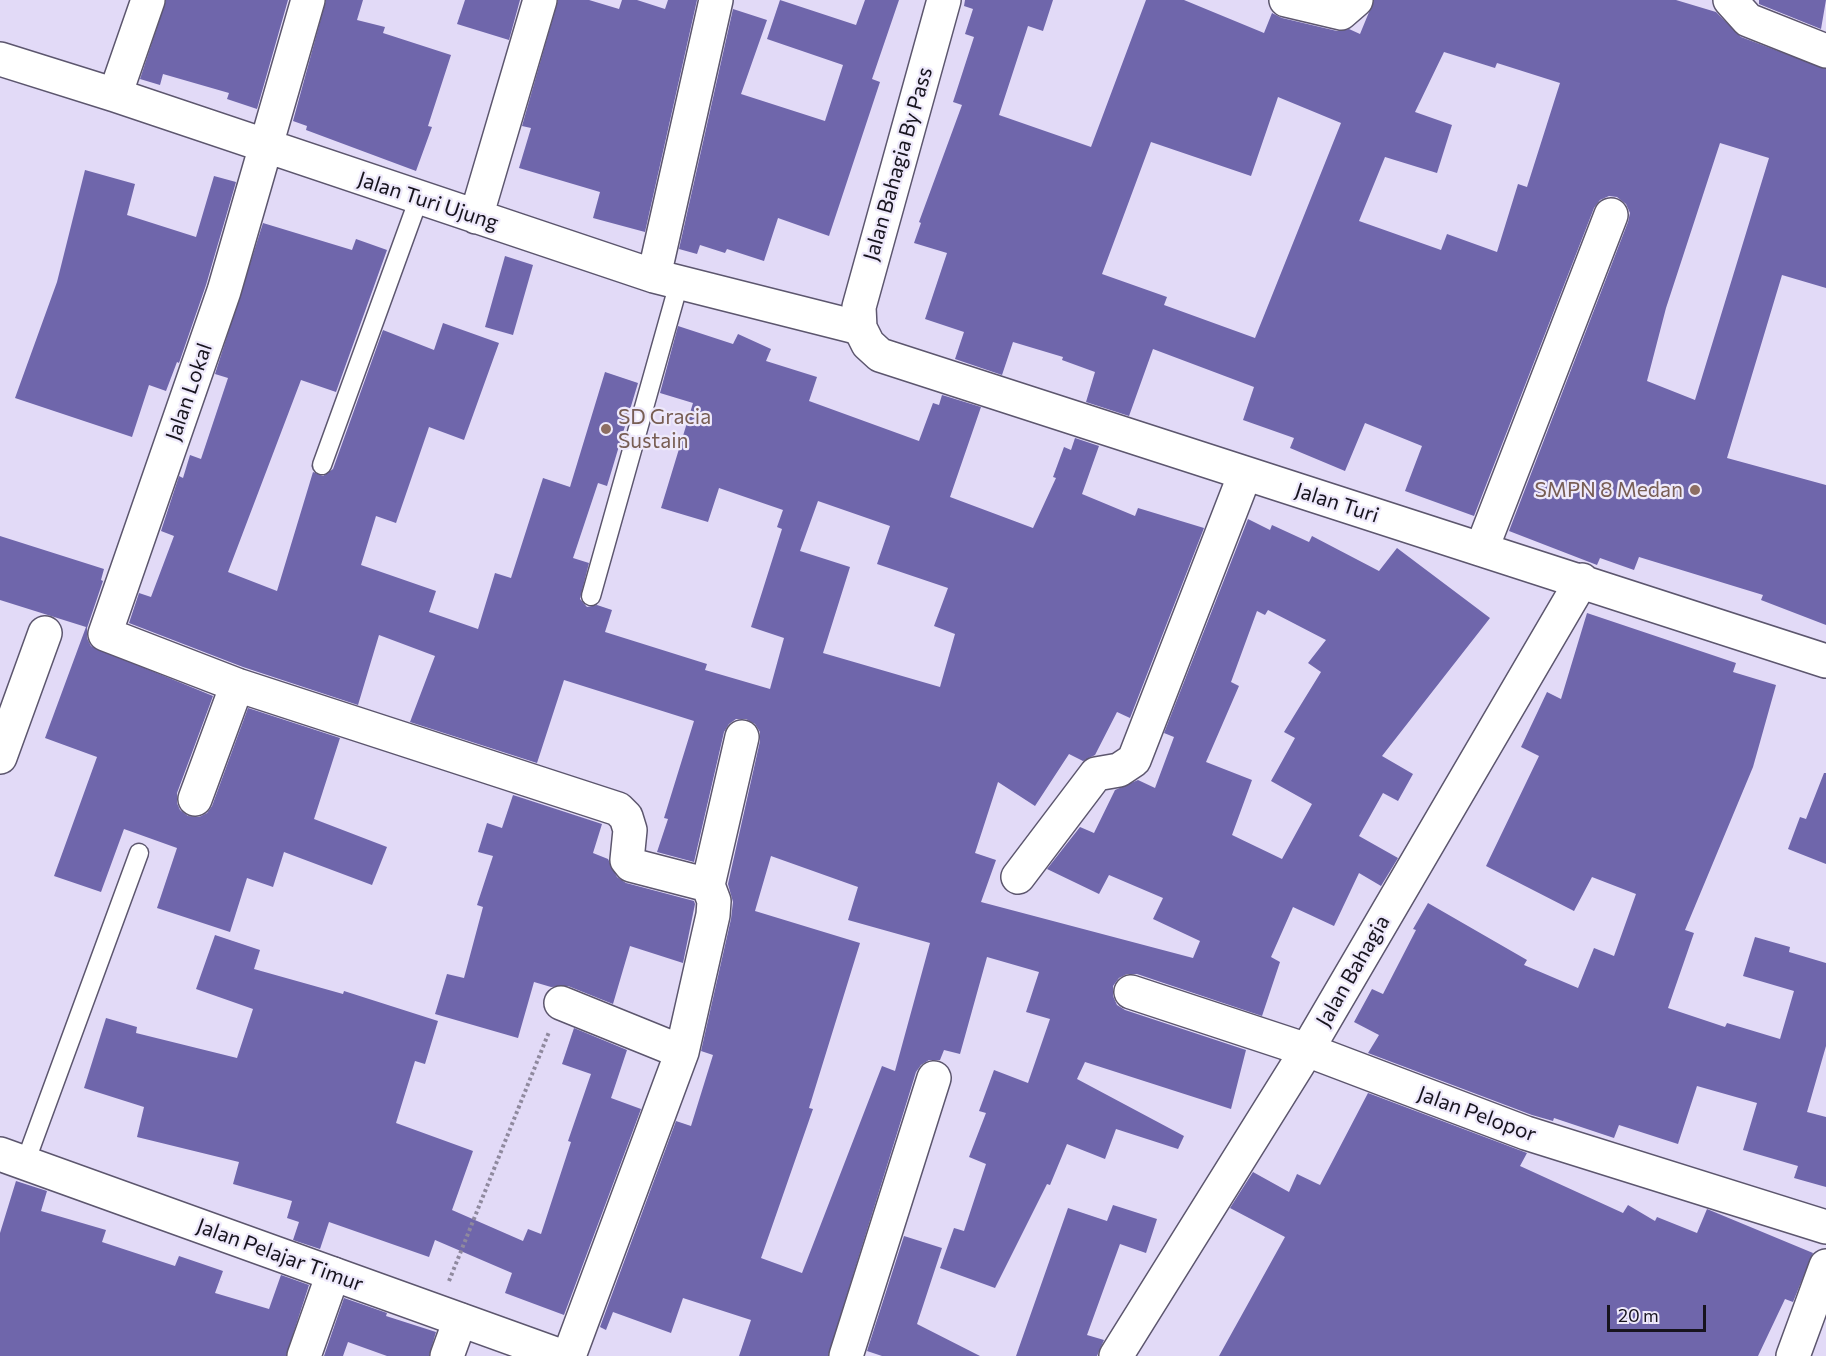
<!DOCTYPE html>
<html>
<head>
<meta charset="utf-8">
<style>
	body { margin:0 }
	#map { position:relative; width:1826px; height:1356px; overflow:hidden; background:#e2daf7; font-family:Commissioner,sans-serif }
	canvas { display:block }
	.scale { position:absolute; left:1607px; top:1305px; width:99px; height:27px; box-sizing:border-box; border:3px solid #17141e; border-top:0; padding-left:8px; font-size:18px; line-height:21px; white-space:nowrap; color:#17141e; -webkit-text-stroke:4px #eee9fb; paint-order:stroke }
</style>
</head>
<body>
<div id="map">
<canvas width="1826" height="1356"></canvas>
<div class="scale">20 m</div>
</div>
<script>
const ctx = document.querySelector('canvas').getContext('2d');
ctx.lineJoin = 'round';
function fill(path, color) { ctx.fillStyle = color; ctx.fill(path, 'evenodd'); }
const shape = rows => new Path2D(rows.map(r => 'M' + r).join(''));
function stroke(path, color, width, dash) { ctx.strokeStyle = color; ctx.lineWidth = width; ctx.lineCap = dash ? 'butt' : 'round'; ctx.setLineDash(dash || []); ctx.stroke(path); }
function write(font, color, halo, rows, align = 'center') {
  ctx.font = font + ' Commissioner,sans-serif'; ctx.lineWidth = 4.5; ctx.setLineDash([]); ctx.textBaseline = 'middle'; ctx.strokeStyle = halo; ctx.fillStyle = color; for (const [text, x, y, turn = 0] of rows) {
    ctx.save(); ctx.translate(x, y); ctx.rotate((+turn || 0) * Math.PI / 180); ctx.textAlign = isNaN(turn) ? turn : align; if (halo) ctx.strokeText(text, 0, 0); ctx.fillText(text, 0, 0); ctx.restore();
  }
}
fill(shape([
	[166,0,288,0,257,109,227,99,229,93,163,74,160,85,140,79],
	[326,0,363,0,357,20,385,27,383,33,451,55,428,126,432,127,416,171,306,130,307,126,293,121],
	[465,0,520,0,509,40,457,24],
	[558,0,589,0,619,9,622,0,637,0,665,9,668,0,697,0,645,232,593,218,600,192,519,168,531,128,522,126],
	[780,0,856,25,865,0,899,0,872,79,880,82,829,236,778,218,764,261,727,249,725,253,700,245,697,254,679,249,733,9,767,20,741,94,825,121,843,65,767,39],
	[965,0,1053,0,1043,31,1028,26,999,115,1091,147,1146,0,1184,0,1264,33,1272,13,1282,18,1337,31,1349,29,1360,34,1374,0,1676,0,1716,12,1741,37,1826,69,1826,288,1782,275,1727,458,1826,485,1826,625,1761,600,1763,595,1639,557,1634,570,1600,558,1597,565,1509,531,1628,222,1630,213,1626,204,1617,197,1609,196,1600,200,1594,208,1474,516,1405,491,1422,446,1365,423,1345,471,1290,448,1294,438,1243,420,1254,387,1153,349,1129,416,1086,402,1095,372,1062,360,1063,357,1013,342,1002,375,955,359,964,332,925,319,947,253,914,243,921,223,919,222,962,105,953,102,974,37,965,34,973,9,964,6],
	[1444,52,1495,68,1497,63,1560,83,1527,187,1518,184,1497,252,1447,234,1441,250,1359,221,1385,157,1437,173,1452,125,1415,112],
	[1278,97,1341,123,1255,338,1164,305,1167,297,1102,274,1151,142,1251,176],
	[1720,143,1769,158,1695,400,1647,381,1666,308],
	[1759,0,1826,0,1821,29,1759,4],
	[85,170,135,184,127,215,196,237,214,176,236,182,206,285,179,363,177,362,166,391,149,385,132,437,15,398,57,282],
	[263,223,352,250,356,239,387,250,336,392,301,380,228,572,277,591,313,472,323,476,333,469,383,330,434,350,443,323,499,343,464,440,429,427,396,523,376,516,361,565,436,591,429,612,478,629,495,573,511,578,543,478,570,487,605,372,638,383,607,486,598,483,573,558,589,563,580,599,587,607,597,605,612,610,605,632,707,664,705,670,770,689,784,638,751,627,782,529,777,527,783,510,719,488,708,522,661,508,693,403,660,393,678,326,733,344,738,334,771,349,766,361,817,377,809,401,919,441,933,403,939,405,942,395,981,407,950,497,1033,528,1056,478,1053,477,1064,447,1071,450,1075,438,1099,446,1082,494,1135,516,1138,508,1204,528,1130,718,1117,712,1095,755,1083,761,1069,754,1035,806,998,782,975,853,996,860,981,902,1193,958,1200,941,1153,919,1163,898,1109,875,1099,894,1047,869,1080,827,1094,833,1115,790,1138,780,1155,788,1174,737,1164,733,1248,519,1270,530,1272,525,1309,542,1312,536,1379,571,1397,548,1490,618,1382,756,1413,774,1398,801,1383,793,1359,836,1398,858,1381,886,1359,873,1334,926,1293,907,1271,957,1280,962,1262,1016,1137,974,1127,974,1119,978,1113,986,1113,996,1117,1005,1125,1010,1246,1050,1231,1109,1085,1062,1077,1079,1184,1136,1178,1149,1116,1129,1105,1159,1067,1144,1050,1185,1047,1184,995,1288,940,1268,954,1228,964,1231,986,1164,969,1157,986,1113,979,1111,994,1070,1028,1083,1050,1019,1026,1012,1039,972,987,957,960,1054,944,1050,940,1060,929,1060,921,1065,916,1072,828,1356,739,1356,751,1320,683,1298,671,1333,613,1312,606,1330,600,1327,676,1121,691,1126,713,1055,701,1051,731,919,733,902,728,884,760,741,760,732,755,724,746,719,736,719,729,724,724,732,694,862,657,852,668,819,664,818,694,721,564,680,537,763,410,722,435,656,379,635,358,705,243,667,129,623,139,593,151,597,174,536,161,531,179,476,183,478,190,455,201,459,228,378,215,374],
	[818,501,890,526,877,564,948,588,934,626,955,634,940,687,823,653,850,567,800,551],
	[1268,610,1326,640,1308,663,1321,672,1284,732,1295,738,1271,781,1312,804,1282,859,1232,835,1252,780,1206,762,1239,686,1231,682,1257,611,1265,615],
	[771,856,858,887,848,920,930,943,895,1071,882,1066,802,1273,761,1258,813,1109,809,1108,860,943,755,911],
	[505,256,533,265,513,335,485,327],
	[0,536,104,569,101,580,103,581,87,628,87,638,91,646,213,696,177,793,177,803,180,810,188,816,199,817,207,813,212,806,248,708,340,738,314,819,387,847,372,885,284,852,273,887,247,878,230,932,157,908,177,848,124,829,101,892,54,876,97,757,45,738,86,627,0,600],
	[1587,613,1736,663,1733,672,1776,685,1753,767,1685,930,1694,933,1668,1008,1725,1027,1727,1023,1780,1039,1794,991,1743,976,1755,937,1790,947,1789,952,1826,963,1826,1046,1807,1112,1826,1117,1826,1187,1794,1178,1798,1166,1743,1150,1757,1103,1697,1086,1678,1144,1619,1125,1614,1138,1554,1118,1553,1121,1532,1115,1368,1053,1379,1035,1354,1022,1372,989,1383,994,1416,930,1413,929,1428,903,1527,960,1524,965,1578,988,1594,948,1614,956,1636,894,1592,877,1574,911,1486,866,1539,756,1521,747,1547,692,1561,699],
	[1824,773,1826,773,1826,864,1788,849,1800,817,1806,819],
	[513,795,602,824,593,853,608,859,617,877,626,883,694,901,695,904,683,963,630,946,613,1004,568,986,551,987,534,982,518,1038,435,1014,447,974,464,978,483,907,477,905,493,856,478,852,487,823,502,828],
	[215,935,260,950,254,969,343,994,344,991,438,1021,425,1064,415,1061,396,1123,473,1151,452,1210,523,1241,528,1229,541,1234,571,1142,568,1141,591,1074,562,1064,574,1028,627,1050,611,1098,641,1109,564,1315,505,1293,512,1273,435,1240,429,1257,329,1222,320,1249,293,1240,299,1222,287,1218,292,1201,233,1184,239,1162,137,1137,144,1107,84,1088,106,1018,137,1027,136,1033,237,1058,253,1009,196,989],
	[1368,1093,1527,1153,1520,1166,1623,1213,1628,1205,1655,1221,1657,1217,1697,1233,1707,1209,1813,1253,1793,1302,1785,1299,1758,1356,1219,1356,1285,1237,1230,1208,1253,1172,1289,1192,1297,1174,1320,1185],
	[16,1181,47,1191,41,1211,106,1230,102,1242,175,1266,179,1256,223,1271,215,1293,269,1309,281,1275,309,1285,286,1356,0,1356,0,1233],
	[1113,1205,1157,1219,1146,1253,1120,1244,1087,1335,1104,1340,1097,1356,1016,1356,1068,1208,1107,1221],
	[904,1236,942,1248,917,1324,980,1356,882,1356,867,1351],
	[344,1298,387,1313,386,1316,436,1332,429,1356,387,1356,348,1342,343,1356,324,1356]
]), '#6f66ab');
const lane = shape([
	[322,465,419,198],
	[591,596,679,283],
	[25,1163,139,853]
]);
const street = shape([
	[308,0,224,291,105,634,237,685,618,809,626,817,630,830,627,860,631,865,708,885,714,901,713,915,682,1052,569,1356],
	[1286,0,1341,13,1356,0],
	[1730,0,1748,20,1826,51],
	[0,59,115,95,654,276,860,328],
	[115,95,148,0],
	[476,217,540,0],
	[654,276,716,0],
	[1482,548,1611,215],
	[0,757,45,633],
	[195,799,237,685],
	[1018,877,1096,774,1119,770,1134,760,1245,474],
	[708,885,742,737],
	[1131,992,1307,1050,1526,1133,1826,1227],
	[561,1003,682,1052],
	[304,1356,333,1274],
	[447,1356,460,1320],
	[846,1356,934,1078],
	[1793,1356,1826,1266]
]);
const secondary = shape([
	[944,0,859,307,860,328,868,344,880,355,1826,661],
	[0,1154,561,1356],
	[1116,1356,1307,1050,1582,580]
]);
stroke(lane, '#5c566e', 21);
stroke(street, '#5c566e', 36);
stroke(secondary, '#5c566e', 36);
stroke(shape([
	[449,1281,549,1032]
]), '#8f899e', 4, [3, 3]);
stroke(lane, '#fff', 18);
stroke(street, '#fff', 33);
stroke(secondary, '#fff', 33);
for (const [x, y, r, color] of [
	[606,429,6,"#8d6e63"],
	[1695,490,6,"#8d6e63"]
]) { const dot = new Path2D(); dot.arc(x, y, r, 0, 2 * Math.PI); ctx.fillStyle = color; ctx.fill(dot); stroke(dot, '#eee9fb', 2); }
write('21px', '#17141e', '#eee9fb', [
	["Jalan Bahagia By Pass",898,164,-74],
	["Jalan Turi Ujung",428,201,18],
	["Jalan Lokal",189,392,-71],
	["Jalan Turi",1337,503,18],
	["Jalan Bahagia",1353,971,-60],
	["Jalan Pelopor",1477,1114,20],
	["Jalan Pelajar Timur",280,1255,20]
]);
write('21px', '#785e54', '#eee9fb', [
	["SD Gracia",618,417],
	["Sustain",618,441],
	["SMPN 8 Medan",1683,490,"right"]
], 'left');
</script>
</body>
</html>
